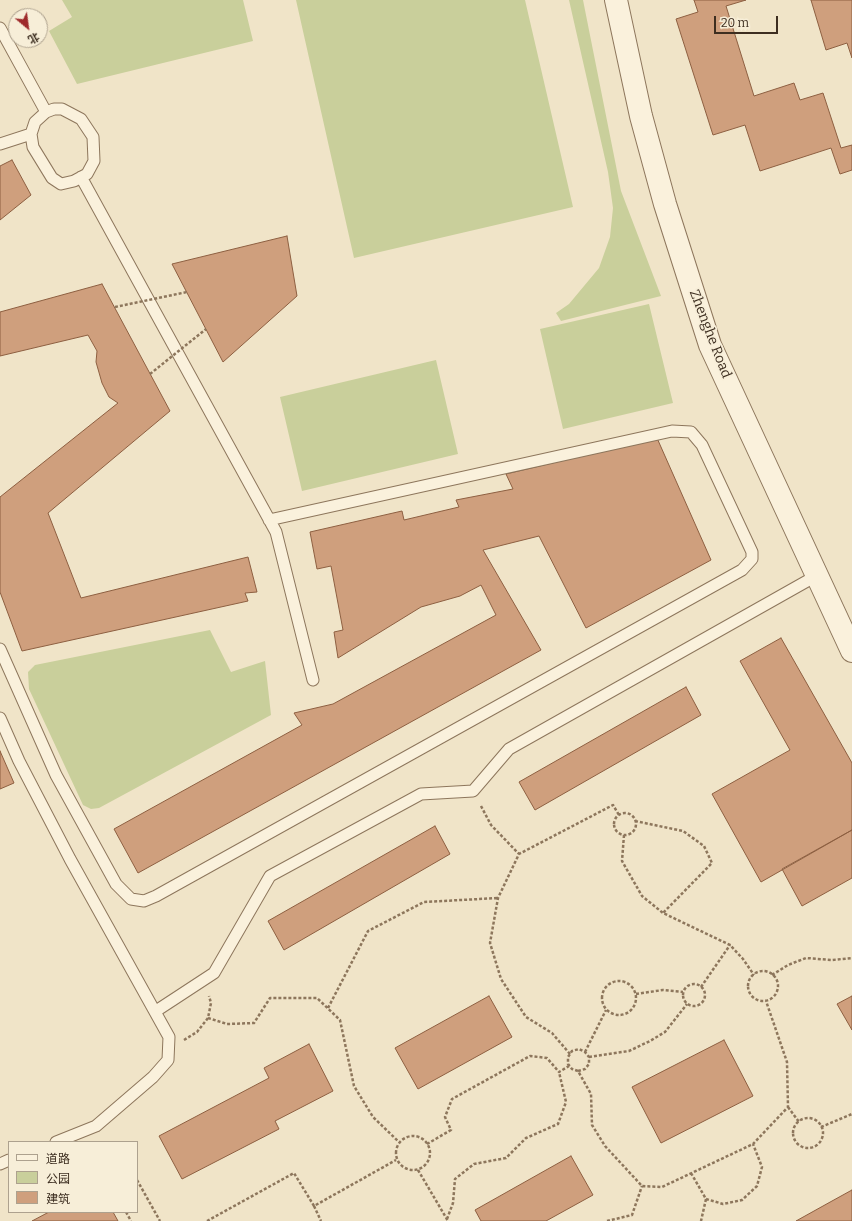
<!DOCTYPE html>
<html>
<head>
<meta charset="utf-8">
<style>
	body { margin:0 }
	#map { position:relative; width:852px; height:1221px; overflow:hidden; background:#f0e4c8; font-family:Bitter,"Noto Sans SC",serif }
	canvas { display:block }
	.legend { position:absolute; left:8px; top:1141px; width:130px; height:72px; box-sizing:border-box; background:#f7eed8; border:1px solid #ada18e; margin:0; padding:5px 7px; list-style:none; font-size:12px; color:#3d2e20 }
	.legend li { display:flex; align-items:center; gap:8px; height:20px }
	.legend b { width:20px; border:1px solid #ada18e }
	.north { position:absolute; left:8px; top:8px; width:40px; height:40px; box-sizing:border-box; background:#f7eed8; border:1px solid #ada18e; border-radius:50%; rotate:151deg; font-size:11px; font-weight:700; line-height:16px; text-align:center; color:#3d2e20 }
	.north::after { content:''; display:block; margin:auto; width:14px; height:18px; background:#9e2a2b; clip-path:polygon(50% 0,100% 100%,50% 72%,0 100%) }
	.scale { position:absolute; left:714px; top:16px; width:64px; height:18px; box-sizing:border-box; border:2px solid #3d2e20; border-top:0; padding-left:5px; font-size:12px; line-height:14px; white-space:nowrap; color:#3d2e20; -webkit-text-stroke:3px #f7eed8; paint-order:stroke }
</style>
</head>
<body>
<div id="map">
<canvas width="852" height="1221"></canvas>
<ul class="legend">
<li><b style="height:5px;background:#faf1dc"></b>道路</li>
<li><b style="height:11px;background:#c9cf9b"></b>公园</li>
<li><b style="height:11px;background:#cf9f7d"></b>建筑</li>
</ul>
<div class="north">北</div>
<div class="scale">20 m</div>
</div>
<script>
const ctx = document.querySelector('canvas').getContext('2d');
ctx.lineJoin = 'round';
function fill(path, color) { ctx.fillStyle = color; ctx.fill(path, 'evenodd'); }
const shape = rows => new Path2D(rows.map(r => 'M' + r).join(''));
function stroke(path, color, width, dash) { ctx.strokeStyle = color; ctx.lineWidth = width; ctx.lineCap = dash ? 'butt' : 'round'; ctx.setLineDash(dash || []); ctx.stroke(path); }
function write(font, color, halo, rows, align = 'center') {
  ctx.font = font + ' Bitter,serif'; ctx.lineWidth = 3.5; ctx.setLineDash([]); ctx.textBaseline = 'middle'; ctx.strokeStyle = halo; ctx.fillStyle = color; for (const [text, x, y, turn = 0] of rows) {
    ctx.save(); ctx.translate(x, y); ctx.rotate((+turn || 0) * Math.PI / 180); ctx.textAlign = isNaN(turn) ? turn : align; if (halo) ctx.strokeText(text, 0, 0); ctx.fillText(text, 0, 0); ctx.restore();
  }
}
fill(shape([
	[62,0,243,0,253,41,77,84,49,31,72,17],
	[296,0,525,0,573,207,354,258],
	[569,0,583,0,621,191,661,296,561,321,556,313,569,304,599,268,610,237,613,208,608,172],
	[649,304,673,403,563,429,540,329],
	[436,360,458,454,302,491,280,397],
	[210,630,231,672,265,661,271,715,99,808,91,809,83,805,29,689,28,672,35,665]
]), '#c9cf9b');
const building = shape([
	[694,0,746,0,726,6,754,96,794,83,800,100,823,93,841,148,852,145,852,170,840,174,831,148,760,171,745,125,713,135,676,19,698,12,694,0],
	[811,0,852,0,852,58,847,43,826,50,811,0],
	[12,160,31,195,0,220,0,166,12,160],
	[287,236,297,296,223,362,172,264,287,236],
	[102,284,170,411,48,513,81,598,248,557,257,592,245,593,248,601,22,651,0,592,0,497,118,403,109,397,102,383,96,362,97,351,88,335,0,356,0,312,102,284],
	[657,438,711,560,586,628,539,536,483,550,541,650,138,873,114,829,302,725,294,713,333,704,496,615,481,585,460,596,421,607,338,658,334,632,343,630,331,566,317,569,310,532,402,511,404,520,459,507,456,500,513,489,506,474,657,438],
	[781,638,852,763,852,830,761,882,712,794,790,750,740,661,781,638],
	[686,687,701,715,535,810,519,782,686,687],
	[0,751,14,783,0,789,0,751],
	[435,826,450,854,284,950,268,921,435,826],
	[852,830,852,878,802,906,782,869,852,830],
	[489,996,512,1037,418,1089,395,1048,489,996],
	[852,996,852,1030,837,1004,852,996],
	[724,1040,753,1096,661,1143,632,1087,724,1040],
	[309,1044,333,1091,275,1121,279,1129,182,1179,159,1136,269,1078,264,1068,309,1044],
	[571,1156,593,1195,546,1221,481,1221,475,1210,571,1156],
	[852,1190,852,1221,796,1221,832,1201,852,1190],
	[49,1212,113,1212,118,1221,32,1221,49,1212]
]);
fill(building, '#cf9f7d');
stroke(building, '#8d5f41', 1);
const lane = shape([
	[0,28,46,112],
	[54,109,62,109,81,119,93,137,94,161,87,174,74,181,61,184,52,178,33,147,31,134,35,122,46,112,54,109],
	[0,144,31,134],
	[81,177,276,532,313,680],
	[0,649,56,775,116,884,131,899,144,901,156,896,742,570,752,559,752,552,702,445,691,432,672,431,269,520],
	[0,718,19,761,70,859,169,1037,168,1060,153,1077,96,1126,56,1142],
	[156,1011,214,973,270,876,421,794,473,791,509,749,816,576],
	[0,1164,9,1160]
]);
const street = shape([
	[616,0,641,116,665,204,710,345,852,651]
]);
stroke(lane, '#8d765c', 13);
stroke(street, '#8d765c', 24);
stroke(shape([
	[481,806,491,825,519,854],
	'614 824a11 11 0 1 1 22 0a11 11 0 1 1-22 0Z',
	[635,821,683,831,704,846,712,863,663,913],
	[624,835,622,861,642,896,663,913,730,945,743,959,754,975],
	'748 986a15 15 0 1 1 30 0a15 15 0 1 1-30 0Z',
	[772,975,788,965,806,958,832,960,852,958],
	'602 998a17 17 0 1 1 34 0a17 17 0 1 1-34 0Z',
	'683 995a11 11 0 1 1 22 0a11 11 0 1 1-22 0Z',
	[701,987,730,945],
	[636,994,663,990,683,992],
	[328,1008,368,931,424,902,498,898],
	[208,1018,227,1024,254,1023,270,998,317,998,340,1020,354,1086,373,1117,399,1142],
	[184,1040,197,1032,208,1018,211,1003,209,996],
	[585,1052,606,1010],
	[570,1054,552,1033,526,1017,501,979,490,943,498,898,519,854,613,805,619,815],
	[589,1057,629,1051,650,1041,665,1032,687,1004],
	[578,1071,585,1069,589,1064,589,1057,585,1052,579,1049,572,1051,568,1057,568,1064,572,1069,578,1071,591,1094,592,1125,605,1146,642,1186,662,1187,753,1144,788,1107,787,1062,766,1001],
	[788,1107,799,1122],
	'793 1133a15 15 0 1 1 30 0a15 15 0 1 1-30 0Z',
	[821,1127,852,1114],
	'396 1153a17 17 0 1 1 34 0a17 17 0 1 1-34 0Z',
	[427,1144,451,1130,445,1117,452,1099,530,1056,547,1058,559,1072,569,1066],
	[418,1170,448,1221],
	[691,1173,706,1199,701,1221],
	[137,1180,160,1221],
	[706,1199,723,1204,742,1200,757,1186,762,1167,753,1144],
	[314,1206,321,1221],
	[126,1212,131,1221],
	[447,1219,453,1203,455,1179,474,1164,506,1158,526,1138,558,1124,566,1102,559,1072],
	[207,1221,294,1173,314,1206,396,1160],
	[607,1221,632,1215,642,1186]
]), '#8d765c', 2.5, [3, 2]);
stroke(lane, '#faf1dc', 11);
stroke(street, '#faf1dc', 22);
stroke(shape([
	[115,307,187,292],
	[150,374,206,329]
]), '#8d765c', 2.5, [3, 2]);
write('14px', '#3d2e20', '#f7eed8', [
	["Zhenghe Road",710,334,69]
]);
</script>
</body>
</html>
